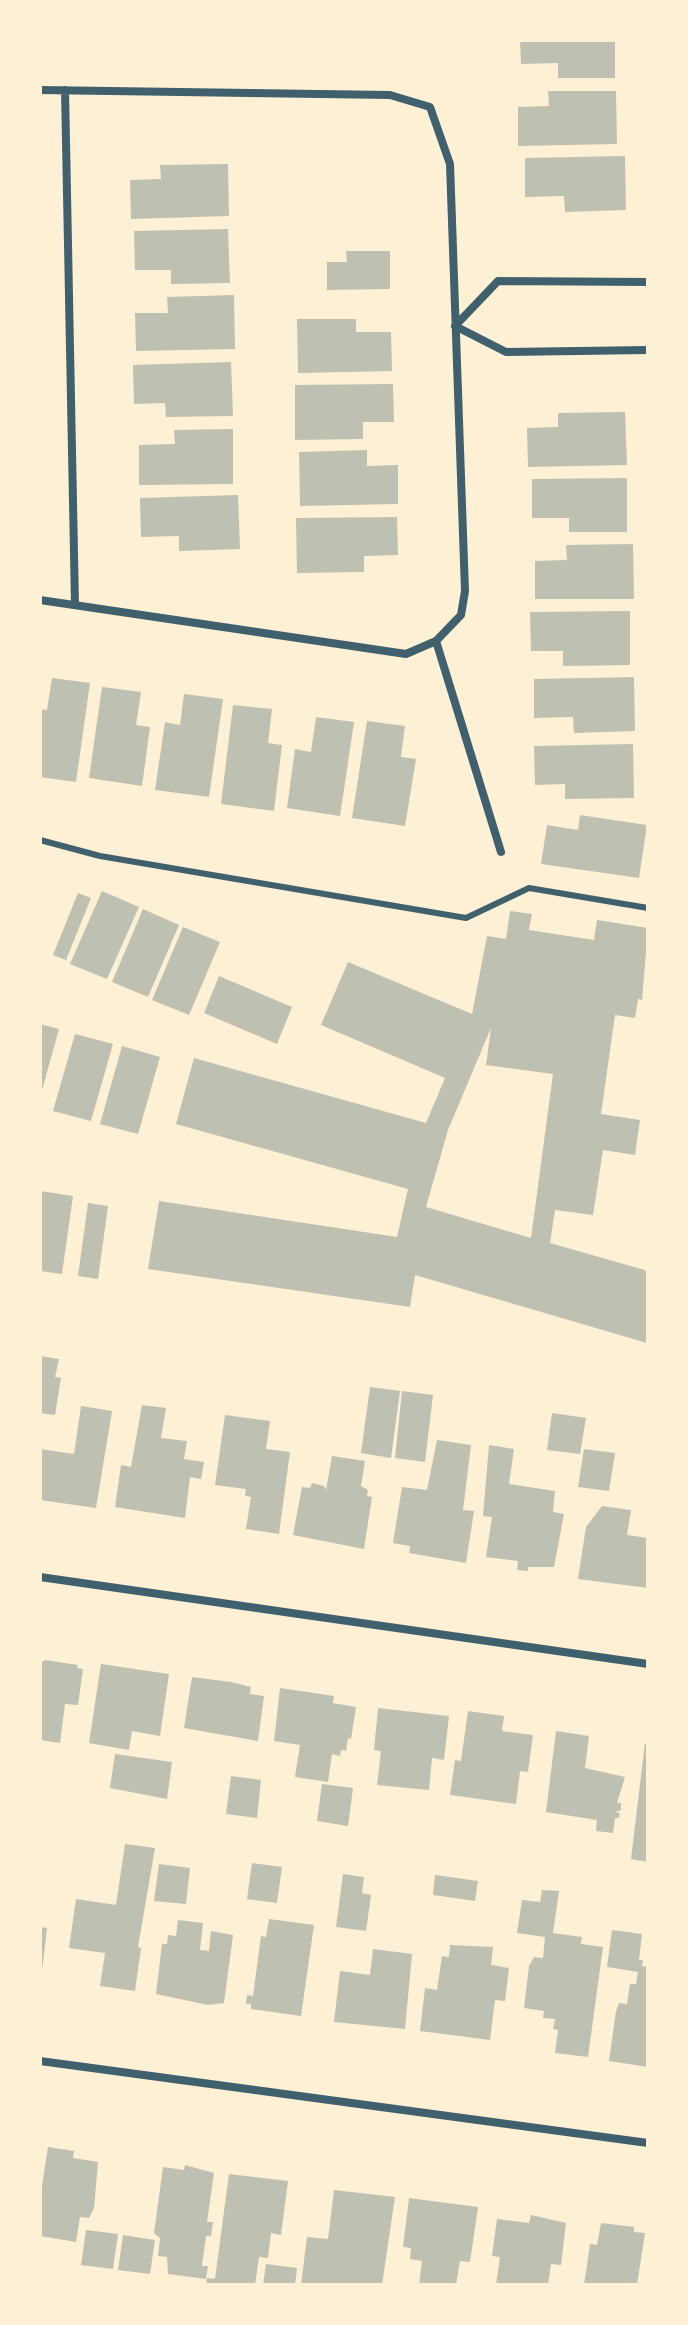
<!DOCTYPE html>
<html>
<head>
<meta charset="utf-8">
<style>
	body { margin:0 }
	#map { position:relative; width:688px; height:2325px; overflow:hidden; background:#fdf0d5; font-family:"Open Sans",sans-serif }
	canvas { display:block }
	.frame { position:absolute; inset:0; border:42px solid #fdf0d5; pointer-events:none }
</style>
</head>
<body>
<div id="map">
<canvas width="688" height="2325"></canvas>
<div class="frame"></div>
</div>
<script>
const ctx = document.querySelector('canvas').getContext('2d');
ctx.lineJoin = 'round';
function fill(path, color) { ctx.fillStyle = color; ctx.fill(path, 'evenodd'); }
const shape = rows => new Path2D(rows.map(r => 'M' + r).join(''));
function stroke(path, color, width, dash) { ctx.strokeStyle = color; ctx.lineWidth = width; ctx.lineCap = dash ? 'butt' : 'round'; ctx.setLineDash(dash || []); ctx.stroke(path); }
fill(shape([
	[520,40,615,40,615,78,558,78,558,63,521,64],
	[548,91,616,91,617,144,518,146,518,107,549,106],
	[625,156,626,210,565,212,564,196,525,197,525,158],
	[228,164,229,216,131,219,130,180,161,179,160,165],
	[228,229,230,283,171,284,171,270,135,270,134,231],
	[346,251,390,251,390,289,327,290,327,262,347,262],
	[234,295,235,349,136,351,135,313,168,313,167,297],
	[297,319,356,319,356,332,391,332,392,371,298,373],
	[231,362,233,416,166,417,165,403,134,404,133,365],
	[393,384,394,422,363,422,363,439,295,440,295,385],
	[625,412,627,465,528,467,527,428,558,427,558,413],
	[233,429,233,484,139,485,139,445,175,444,174,430],
	[367,450,367,466,398,465,398,504,300,506,299,452],
	[627,478,627,532,569,532,569,518,532,518,532,479],
	[238,495,240,549,179,551,179,536,141,537,140,498],
	[397,517,398,555,364,556,364,572,297,573,296,518],
	[633,544,634,599,535,599,535,561,567,560,566,545],
	[630,611,630,665,563,666,563,651,531,651,530,612],
	[634,677,635,731,574,733,573,717,534,718,534,679],
	[52,678,90,683,76,782,40,777,40,709,47,710],
	[102,687,141,692,136,725,150,727,142,786,89,778],
	[184,694,223,699,209,797,155,790,165,722,180,725],
	[233,705,272,709,268,743,282,745,274,811,221,804],
	[316,717,354,722,340,816,287,808,295,749,311,752],
	[367,721,405,726,401,757,416,759,405,826,352,818],
	[633,744,634,798,565,799,565,784,535,785,534,746],
	[580,815,647,825,639,878,541,864,547,825,578,830],
	[102,891,139,907,107,979,70,964],
	[78,893,91,898,66,960,53,955],
	[143,909,179,925,148,997,112,982],
	[510,911,532,914,529,930,594,940,597,920,648,928,642,1000,638,999,635,1018,615,1015,601,1114,640,1120,635,1155,603,1150,593,1215,555,1210,550,1243,648,1271,647,1343,415,1275,410,1307,148,1269,159,1201,397,1237,408,1189,176,1124,194,1058,426,1123,445,1078,321,1025,348,962,472,1014,487,936,506,939],
	[491,1028,486,1065,553,1074,531,1238,426,1207,448,1130],
	[183,927,220,942,189,1015,152,1000],
	[219,976,292,1007,277,1044,204,1013],
	[40,1024,59,1029,41,1094,40,1094],
	[75,1034,113,1044,91,1121,53,1111],
	[122,1046,160,1057,138,1134,100,1124],
	[40,1191,73,1196,62,1274,40,1271],
	[88,1203,108,1206,98,1279,78,1276],
	[40,1356,59,1359,55,1377,61,1378,55,1415,40,1413],
	[370,1387,400,1391,391,1458,361,1453],
	[402,1391,433,1395,425,1462,395,1458],
	[142,1405,166,1408,161,1438,187,1441,184,1459,204,1462,201,1479,190,1477,185,1518,115,1507,121,1465,131,1467],
	[81,1406,112,1411,96,1508,40,1500,40,1449,74,1454],
	[552,1413,586,1418,580,1454,547,1450],
	[225,1415,270,1421,266,1449,290,1452,279,1534,246,1529,251,1497,245,1496,246,1489,215,1485],
	[437,1440,471,1445,463,1510,474,1511,466,1563,409,1553,410,1546,393,1543,402,1487,427,1490],
	[489,1445,514,1449,509,1484,555,1491,553,1512,564,1514,554,1567,528,1567,528,1571,517,1570,518,1561,486,1557,492,1517,483,1516],
	[584,1449,615,1453,609,1491,578,1487],
	[332,1456,365,1461,361,1486,368,1490,367,1496,372,1497,364,1549,293,1535,302,1487,310,1488,312,1483,324,1486,326,1490],
	[602,1506,631,1510,627,1535,648,1538,648,1588,578,1579,586,1527],
	[45,1660,78,1665,77,1668,83,1669,78,1705,65,1704,60,1743,40,1740,40,1663],
	[101,1664,169,1674,160,1736,132,1731,129,1750,89,1743],
	[192,1677,231,1682,251,1687,250,1694,264,1696,258,1741,184,1728],
	[280,1688,334,1696,333,1703,356,1707,351,1739,348,1738,346,1751,341,1750,340,1756,332,1754,328,1782,295,1777,300,1745,274,1741],
	[378,1708,449,1716,444,1760,432,1758,429,1790,377,1785,381,1751,374,1750],
	[468,1711,504,1716,502,1731,533,1735,528,1772,520,1771,516,1804,450,1795,455,1760,461,1761],
	[556,1731,589,1736,585,1768,625,1777,617,1803,621,1803,621,1810,615,1812,620,1813,619,1818,615,1818,613,1833,596,1831,597,1820,546,1812],
	[645,1743,648,1744,648,1862,631,1859],
	[115,1754,172,1762,167,1799,110,1788],
	[231,1776,261,1780,257,1818,226,1814],
	[322,1784,353,1788,348,1826,317,1821],
	[125,1844,155,1848,138,1947,141,1948,135,1991,100,1986,105,1953,69,1948,76,1899,116,1905],
	[252,1863,282,1867,277,1903,247,1899],
	[159,1864,190,1868,186,1904,154,1901],
	[343,1874,364,1877,362,1893,371,1895,366,1931,336,1927],
	[435,1875,478,1881,475,1901,433,1895],
	[542,1890,559,1891,553,1933,582,1937,581,1944,603,1947,588,2057,555,2053,558,2030,553,2029,555,2019,543,2018,544,2011,524,2008,529,1966,534,1957,543,1958,545,1937,517,1933,522,1900,540,1902],
	[269,1919,314,1925,301,2016,251,2009,251,2004,246,2004,247,1995,253,1996,261,1936,266,1937],
	[178,1920,203,1923,200,1950,209,1951,211,1931,233,1935,224,2003,208,2005,156,1994,162,1944,167,1944,168,1935,176,1936],
	[40,1927,47,1928,42,1971,40,1971],
	[612,1930,642,1934,639,1960,643,1960,642,1966,648,1967,648,2067,609,2061,616,2011,619,2003,627,2004,630,1984,636,1984,638,1972,607,1967],
	[450,1945,493,1947,491,1965,509,1968,505,2001,495,2000,490,2040,420,2031,425,1988,437,1990,442,1956,449,1957],
	[373,1949,412,1954,405,2029,334,2022,340,1971,370,1975],
	[48,2147,74,2151,73,2158,98,2162,94,2208,89,2218,80,2217,76,2242,40,2236,40,2199],
	[185,2165,214,2173,207,2222,213,2222,211,2236,206,2236,202,2266,208,2266,206,2279,168,2274,167,2257,158,2256,160,2238,154,2233,163,2167,184,2170],
	[229,2174,288,2181,281,2235,271,2233,268,2258,259,2257,255,2285,206,2285,207,2278,215,2279],
	[334,2190,395,2197,382,2285,301,2285,307,2237,328,2239],
	[409,2198,478,2207,470,2262,460,2261,456,2285,419,2285,422,2261,410,2259,411,2248,403,2247],
	[531,2215,566,2223,561,2265,551,2264,548,2285,496,2285,500,2257,492,2256,497,2219,529,2223],
	[601,2223,634,2227,634,2232,645,2233,637,2285,584,2285,590,2244,597,2245],
	[86,2230,118,2234,113,2269,81,2265],
	[123,2235,155,2240,150,2274,118,2270],
	[266,2264,297,2268,295,2285,263,2285]
]), '#bec0b2');
stroke(shape([
	[40,840,100,856,466,918,529,888,648,908]
]), '#3f606c', 6);
stroke(shape([
	[40,90,390,95,430,107,450,164,465,591,461,615,436,641,406,654,40,600],
	[65,90,75,605],
	[648,282,498,281,455,326,506,352,648,350],
	[436,641,501,852],
	[40,1577,648,1664],
	[40,2061,648,2143]
]), '#3f606c', 8);
</script>
</body>
</html>
